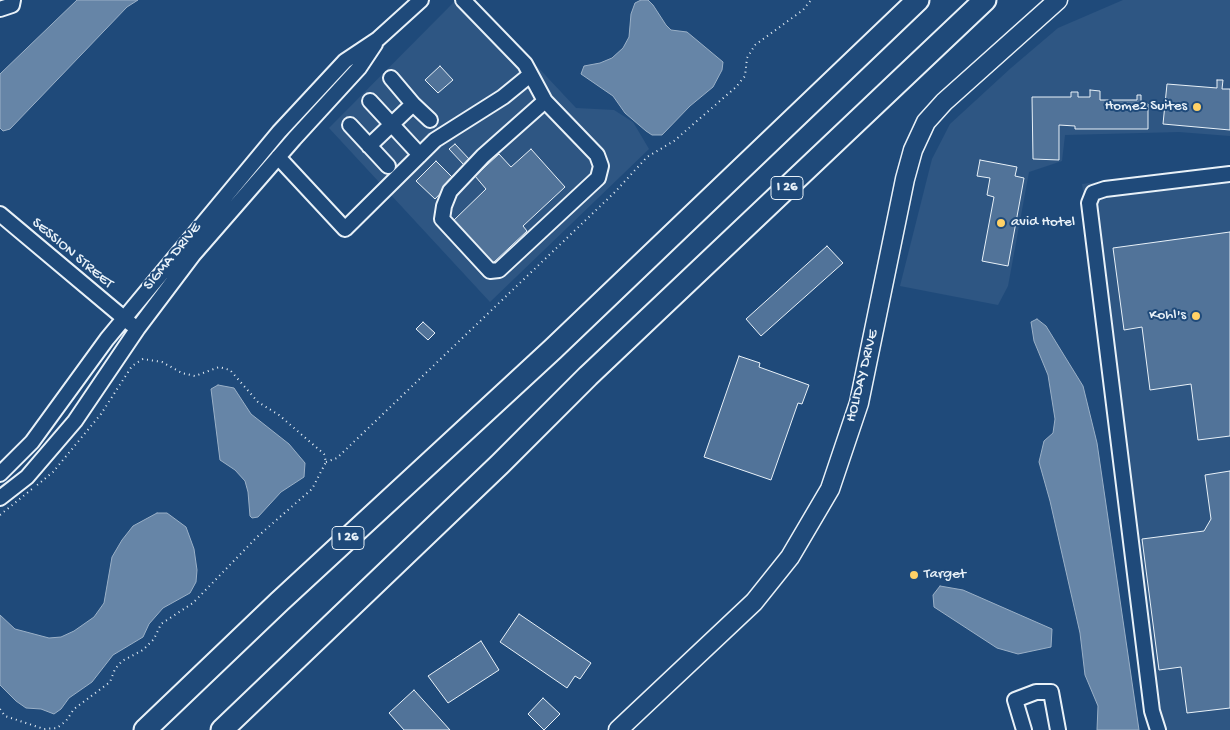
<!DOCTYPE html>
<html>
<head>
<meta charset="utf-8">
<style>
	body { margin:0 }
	canvas { display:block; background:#1f4a7a }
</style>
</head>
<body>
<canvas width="1230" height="730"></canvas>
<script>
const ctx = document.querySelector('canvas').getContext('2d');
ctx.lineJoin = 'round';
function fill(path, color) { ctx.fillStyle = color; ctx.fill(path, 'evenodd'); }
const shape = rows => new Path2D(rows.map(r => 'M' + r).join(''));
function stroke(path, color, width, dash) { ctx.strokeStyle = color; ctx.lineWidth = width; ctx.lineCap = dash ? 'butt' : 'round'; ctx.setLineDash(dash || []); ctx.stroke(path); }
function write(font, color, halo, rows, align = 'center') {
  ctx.font = font + ' "Gochi Hand",sans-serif'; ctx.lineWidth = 4; ctx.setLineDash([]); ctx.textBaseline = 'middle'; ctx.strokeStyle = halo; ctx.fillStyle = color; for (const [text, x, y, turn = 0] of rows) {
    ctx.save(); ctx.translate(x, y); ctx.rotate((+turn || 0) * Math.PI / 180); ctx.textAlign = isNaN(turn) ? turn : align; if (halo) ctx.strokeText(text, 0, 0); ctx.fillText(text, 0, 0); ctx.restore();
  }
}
fill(shape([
	[456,0,475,0,576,108,614,110,633,122,649,149,490,302,329,128],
	[1123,0,1230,0,1230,136,1179,132,1065,135,1062,161,1029,172,1008,286,998,305,900,286,932,159,950,124,1011,68,1058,28],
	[1230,165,1230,730,1166,730,1160,717,1082,184]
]), '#2e5683');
const water = shape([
	[77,0,138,0,127,7,10,129,3,131,0,128,0,74,77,0],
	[641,0,648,0,653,5,666,25,671,30,687,32,723,62,722,70,713,87,690,106,662,135,652,135,646,131,625,113,613,96,581,74,584,66,600,63,612,58,623,48,629,37,631,14,635,3,641,0],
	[1037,319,1046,326,1083,386,1097,443,1139,730,1097,730,1098,706,1085,675,1080,633,1050,501,1039,462,1044,441,1053,433,1055,419,1048,375,1034,341,1031,322,1037,319],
	[218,385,234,388,251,414,289,444,305,463,304,477,281,492,258,517,252,518,250,516,248,492,245,481,235,470,220,460,211,389,218,385],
	[157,513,167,513,186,527,194,549,197,570,196,582,190,593,163,608,149,624,143,637,113,655,92,682,69,698,61,709,54,714,41,709,26,708,16,701,0,685,0,615,15,629,49,638,61,637,74,631,94,617,104,603,112,557,122,540,133,526,157,513],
	[940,586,963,590,1052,629,1051,647,1018,654,997,648,934,607,933,595,940,586]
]);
fill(water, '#6685a7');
stroke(water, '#9ab0c7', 1);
const building = shape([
	[440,66,453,80,438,93,425,80,440,66],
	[1217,80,1223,80,1222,89,1230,89,1230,130,1163,124,1167,84,1217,88,1217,80],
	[1090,90,1100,91,1100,100,1137,100,1137,95,1141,95,1141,103,1148,104,1148,129,1075,129,1075,126,1059,125,1059,160,1033,159,1032,97,1071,97,1071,92,1078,92,1078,97,1090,97,1090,90],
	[455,144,470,160,464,165,449,149,455,144],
	[531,149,565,187,523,226,527,231,493,263,453,221,486,189,475,176,499,154,511,167,531,149],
	[980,160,1017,167,1015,176,1024,178,1008,266,982,261,994,197,987,195,990,178,977,176,980,160],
	[436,161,454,179,435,199,416,181,436,161],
	[1230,232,1230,436,1198,440,1191,384,1150,390,1142,327,1124,330,1113,248,1230,232],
	[827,246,843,263,761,336,746,319,827,246],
	[423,322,435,333,428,340,416,329,423,322],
	[739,356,760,363,759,367,809,385,802,404,798,403,771,480,704,457,739,356],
	[1230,471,1230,708,1187,713,1181,667,1159,670,1142,539,1204,531,1211,519,1205,475,1230,471],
	[519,614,591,663,580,679,575,676,567,688,500,642,519,614],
	[481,641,499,670,448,703,428,676,481,641],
	[414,690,450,730,404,730,389,713,414,690],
	[543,698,560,714,544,730,528,714,543,698]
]);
fill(building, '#517399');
stroke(building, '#e8f1f8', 1);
const minor = shape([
	[463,0,525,64,545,101,597,155,601,166,598,178,499,270,490,271,442,219,444,206,450,191,483,156,545,101],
	[0,9,12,5,13,0],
	[391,78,413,104],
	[370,101,420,155],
	[350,125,388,166],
	[369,146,413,104,430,120],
	[278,157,345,229,435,140,503,97,530,75],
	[0,214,131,324],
	[0,474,32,442,107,339,279,132,345,61,378,39,421,0],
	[0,498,27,477,75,421,138,328,193,255,294,139,359,68,375,44],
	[1024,730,1015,700,1036,692,1051,692,1058,730],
	[1158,730,1152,711,1089,203,1093,193,1105,189,1230,174]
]);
const major = shape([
	[618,730,754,602,790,557,830,489,859,403,905,179,913,150,926,122,944,102,1058,0]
]);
const highway = shape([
	[145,730,279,602,553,349,918,0],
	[222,730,500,464,588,376,985,0]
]);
stroke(minor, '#e8f1f8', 18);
stroke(major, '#e8f1f8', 21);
stroke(highway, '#e8f1f8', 25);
stroke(shape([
	[326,462,337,458,615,192,647,157,674,141,736,87,745,76,747,58,755,45,803,10,811,0],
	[0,515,32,489],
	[0,709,5,716,44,729,57,728,66,721,74,709,110,682,115,669,122,661,143,650,154,639,161,624,193,603,257,537,312,489,326,462,324,454,279,415,258,402,230,370,219,367,195,376,182,373,162,362,143,359,132,366,101,414,53,472,36,486]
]), '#e8f1f8', 2, [1, 4]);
stroke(minor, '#1f4a7a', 14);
stroke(major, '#1f4a7a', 18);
stroke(highway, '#1f4a7a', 21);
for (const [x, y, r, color] of [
	[1197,107,5,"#ffd166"],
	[1001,223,5,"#ffd166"],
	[1196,316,5,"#ffd166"],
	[914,575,5,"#ffd166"]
]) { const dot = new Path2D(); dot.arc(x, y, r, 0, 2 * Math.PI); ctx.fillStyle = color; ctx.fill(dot); stroke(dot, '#1f4a7a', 2); }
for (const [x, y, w] of [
	[787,188,32],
	[348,538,32]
]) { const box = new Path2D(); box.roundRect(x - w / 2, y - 11.5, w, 23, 4); ctx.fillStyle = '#1f4a7a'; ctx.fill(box); stroke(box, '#e8f1f8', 1); }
write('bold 14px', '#e8f1f8', null, [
	["I 26",787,188],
	["I 26",348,538]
]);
write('15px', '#e8f1f8', '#1f4a7a', [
	["Home2 Suites",1187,107],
	["avid Hotel",1011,223,"left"],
	["Kohl's",1186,316],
	["Target",924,575,"left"]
], 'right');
write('15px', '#e8f1f8', '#1f4a7a', [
	["SESSION STREET",72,254,40],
	["SIGMA DRIVE",173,257,-51],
	["HOLIDAY DRIVE",863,376,-76]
]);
</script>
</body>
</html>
